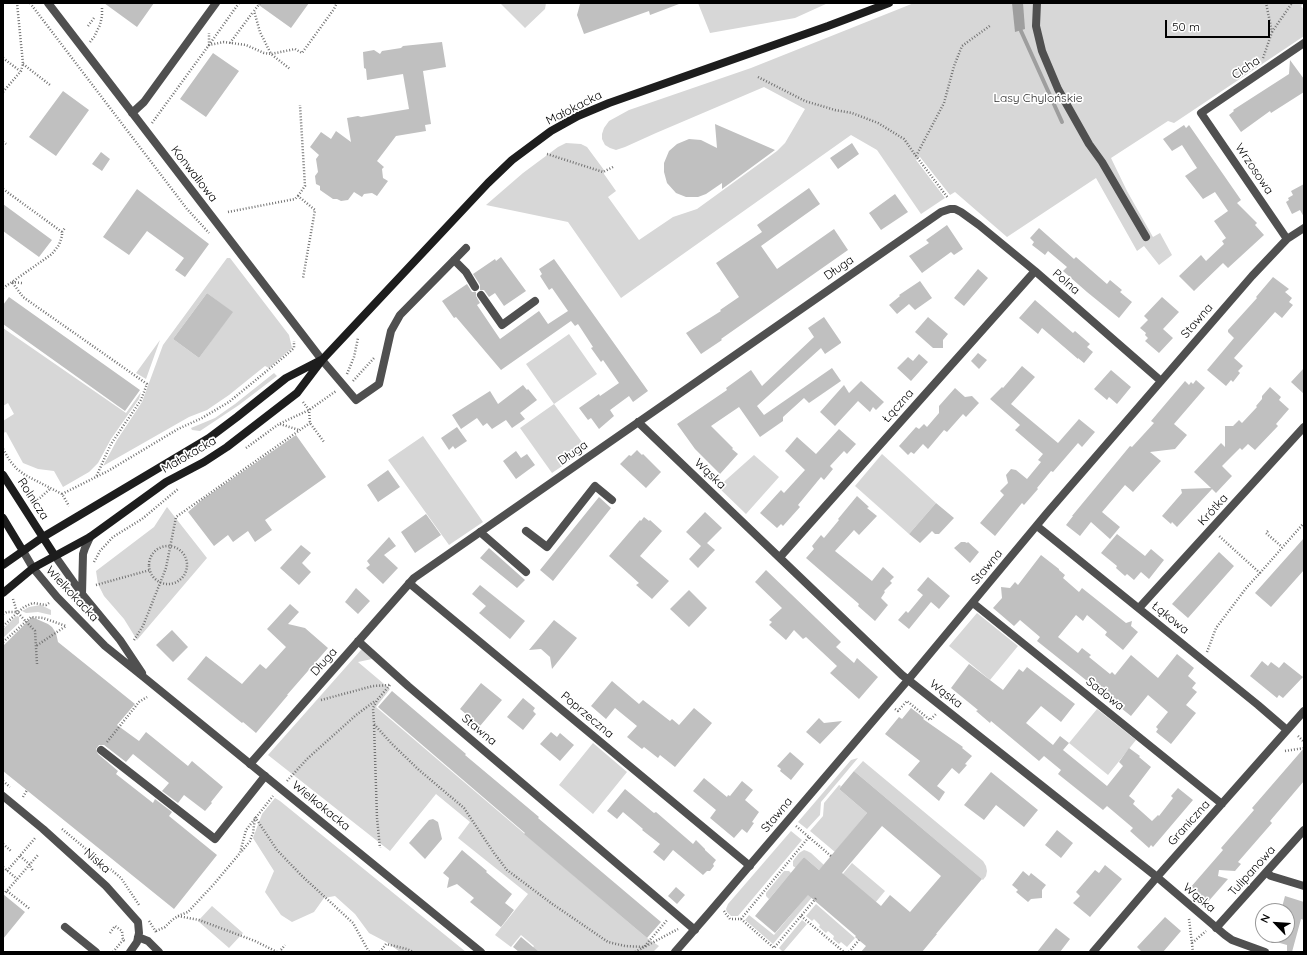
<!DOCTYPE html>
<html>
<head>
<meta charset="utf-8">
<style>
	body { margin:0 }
	#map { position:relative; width:1307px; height:955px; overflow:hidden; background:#fff; font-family:Quicksand,sans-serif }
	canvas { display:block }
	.frame { position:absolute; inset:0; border:4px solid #000; pointer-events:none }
	.north { position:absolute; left:1255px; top:903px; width:40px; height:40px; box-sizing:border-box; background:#fff; border:1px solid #999; border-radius:50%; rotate:295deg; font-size:11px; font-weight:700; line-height:16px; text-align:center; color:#000 }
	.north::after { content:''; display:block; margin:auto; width:14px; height:18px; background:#000; clip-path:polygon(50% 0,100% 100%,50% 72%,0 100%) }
	.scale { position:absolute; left:1165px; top:20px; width:105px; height:18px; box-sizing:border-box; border:2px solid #000; border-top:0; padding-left:5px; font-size:12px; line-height:14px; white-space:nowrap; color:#000; -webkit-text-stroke:3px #fff; paint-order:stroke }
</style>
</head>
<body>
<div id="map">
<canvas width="1307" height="955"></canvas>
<div class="frame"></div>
<div class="north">N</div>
<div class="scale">50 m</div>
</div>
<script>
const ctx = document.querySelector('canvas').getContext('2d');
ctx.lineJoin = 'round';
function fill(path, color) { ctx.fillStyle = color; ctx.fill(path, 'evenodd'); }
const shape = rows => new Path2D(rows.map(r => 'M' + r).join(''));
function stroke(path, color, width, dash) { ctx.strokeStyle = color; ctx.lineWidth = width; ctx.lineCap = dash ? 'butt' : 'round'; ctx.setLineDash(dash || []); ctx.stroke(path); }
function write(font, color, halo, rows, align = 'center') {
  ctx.font = font + ' Quicksand,sans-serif'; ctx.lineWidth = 3.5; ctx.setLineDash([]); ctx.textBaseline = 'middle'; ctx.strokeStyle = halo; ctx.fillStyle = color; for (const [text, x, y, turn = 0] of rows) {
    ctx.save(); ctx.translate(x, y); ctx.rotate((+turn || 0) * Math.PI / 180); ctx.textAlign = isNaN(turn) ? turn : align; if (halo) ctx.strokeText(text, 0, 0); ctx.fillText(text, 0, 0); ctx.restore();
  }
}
fill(shape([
	[500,3,546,3,545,9,525,28],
	[698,3,828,3,795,18,710,33],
	[914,3,1304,3,1301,6,1304,10,1304,36,1192,111,1174,123,1168,121,1111,158,1127,191,1153,237,1160,233,1172,255,1159,265,1144,246,1137,251,1096,178,1007,237,955,192,950,195,920,157,916,160,945,198,921,214,877,150,851,135,621,298,568,222,486,205,523,173,558,147,566,143,581,144,587,147,604,170,604,174,616,191,608,197,639,240,673,217,697,209,777,151,785,143,805,109,764,87,656,133,625,147,616,150,610,148,605,145,602,139,602,134,604,128,609,121,629,110,751,68],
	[227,258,230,258,289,335,292,348,269,368,265,366,229,395,207,410,189,417,103,466,117,440,142,402,163,345],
	[207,293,232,312,199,358,173,339],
	[3,328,126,413,141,392,139,399,111,439,98,463,89,472,63,487,54,471,38,469,23,463,6,432,3,433,3,421,14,414,8,403,3,406],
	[569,334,597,374,554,404,587,449,552,473,520,428,554,404,526,364],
	[160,340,146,379,136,373],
	[274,373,277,376,239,405,200,431,192,430,191,428,215,418,235,404],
	[423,436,483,522,449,545,388,460],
	[882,454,936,503,909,534,855,486],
	[754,455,779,477,746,514,718,487],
	[167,507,207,558,137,640,124,619,104,596,98,584,96,571,154,527],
	[41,605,51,610,51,615,38,612,26,613,22,611,29,607],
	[977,613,1018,646,990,680,949,646],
	[18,616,19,617,19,623,3,638,3,629,15,617],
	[361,650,363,650,372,659,358,662,390,689,376,707,647,938,659,946,653,952,530,952,534,946,521,935,511,947,495,935,528,894,458,838,470,822,436,794,390,851,268,755],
	[1097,709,1136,740,1108,775,1069,743],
	[593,743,627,772,593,814,559,785],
	[858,758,821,802,820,815,807,829,798,822,851,760],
	[863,761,983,861,986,866,987,871,986,876,983,880,854,771],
	[839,785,841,786,839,789,867,813,835,852,810,831,823,816,824,803],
	[275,798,280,801,466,952,400,952,388,943,369,933,355,914,335,896,324,898,314,912,292,922,281,915,265,892,274,871,253,838,262,814],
	[791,831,802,840,738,916,731,916,727,912,726,909,728,904],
	[804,850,807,851,811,853,824,865,819,870,804,857,796,868,793,866,793,861,799,853],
	[852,863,885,891,875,903,842,875],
	[784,871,789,871,791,873,769,899,766,896,766,893],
	[809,893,814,895,773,944,745,920,749,915,774,935],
	[816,904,855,938,847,947,841,942,839,944,833,939,834,936,828,931,826,933,819,927,820,925,814,919,812,921,806,916],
	[212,906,243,933,229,948,198,921],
	[802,920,807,924,783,952,779,948]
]), '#d7d7d7');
fill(shape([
	[1012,3,1023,3,1025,29,1015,32]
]), '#9e9e9e');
stroke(shape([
	[1021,31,1062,122]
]), '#9e9e9e', 4);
fill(shape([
	[104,3,154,3,137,27],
	[256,3,309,3,291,28],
	[583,3,679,3,679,4,650,15,649,11,584,34,577,15,580,4],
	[442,42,446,67,423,71,431,124,425,125,426,131,396,136,377,161,384,167,382,169,383,178,388,181,377,196,372,193,364,194,362,197,354,192,348,200,341,201,337,199,333,199,320,190,320,186,316,184,315,176,318,172,316,159,319,155,310,147,321,132,331,139,336,131,351,142,347,118,358,116,361,117,409,109,403,74,367,80,366,69,364,68,363,52,374,50,380,54,382,51,401,48,403,46],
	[213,53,239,71,206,117,180,99],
	[1290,60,1304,79,1304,92,1271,113,1270,111,1241,132,1229,115,1234,111,1233,110,1289,74],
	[63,91,89,110,56,156,29,137],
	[715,124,775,150,722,189,722,183,706,194,698,197,686,197,676,193,667,183,664,172,664,163,669,151,677,144,689,139,701,140,717,148],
	[1184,125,1186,128,1189,125,1241,200,1237,203,1257,223,1255,225,1264,235,1228,268,1223,263,1194,291,1179,276,1201,255,1206,261,1224,244,1222,241,1226,238,1214,221,1228,211,1215,192,1203,199,1185,176,1197,168,1182,145,1172,151,1163,139],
	[852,143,859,154,838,169,830,158],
	[101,152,110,159,102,171,92,164],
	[1304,184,1304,217,1300,210,1292,214,1286,202,1289,200,1288,198,1293,195,1291,191],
	[809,188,820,204,761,246,777,269,834,229,848,250,721,339,722,340,701,354,686,333,721,311,720,310,739,297,716,263,762,232,757,225],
	[137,189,209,244,185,277,175,270,184,258,147,231,129,255,103,237],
	[895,194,908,212,881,230,869,213],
	[3,204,52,240,39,257,3,231],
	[947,225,963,249,954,255,951,252,922,273,909,256,929,243,926,240],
	[1039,228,1074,259,1076,257,1107,284,1110,280,1122,290,1120,292,1132,302,1119,318,1087,292,1063,271,1067,267,1048,251,1045,255,1032,245,1034,242,1030,238],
	[501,257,526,291,504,306,495,293,489,297,484,290,480,290,480,285,473,274,495,259,496,261],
	[554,259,648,391,633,402,629,396,610,410,614,416,599,429,591,418,588,420,579,408,599,394,600,396,619,383,603,360,601,362,591,348,593,347,578,324,575,326,571,321,501,370,456,317,454,318,442,301,467,284,472,292,476,292,476,296,480,303,477,305,500,339,539,311,548,324,568,311,552,288,549,290,540,276,542,274,539,269],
	[978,269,988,278,964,306,954,298],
	[1273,277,1289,289,1285,292,1292,298,1289,302,1293,305,1282,318,1275,312,1234,358,1243,366,1238,371,1240,373,1233,382,1231,380,1226,386,1207,370,1234,338,1228,332,1228,330,1257,298,1256,297],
	[920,281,932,298,915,310,909,304,897,314,889,305,900,296,899,295],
	[207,293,233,312,199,358,173,339],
	[9,297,140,390,125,411,3,324,3,305],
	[1162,297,1179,312,1163,329,1173,338,1159,353,1145,341,1148,338,1145,335,1146,333,1140,328,1148,320,1144,316],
	[1035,300,1073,333,1075,331,1090,344,1087,347,1093,352,1084,363,1078,358,1078,359,1042,328,1038,334,1019,318],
	[824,317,841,342,841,343,825,354,821,348,757,406,764,415,832,368,841,381,809,403,804,398,783,417,783,421,760,437,739,407,711,426,733,448,732,449,738,454,720,474,695,449,677,424,727,390,726,388,751,370,762,386,814,337,808,328],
	[928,317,948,334,943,340,943,348,933,348,915,332],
	[978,353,987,360,979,369,971,361],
	[919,354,928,362,911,381,897,368,908,357,913,361],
	[1022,366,1035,377,1011,404,1058,443,1079,419,1095,432,1082,447,1078,443,1053,472,1051,471,1037,488,1038,489,1024,505,1022,503,995,536,980,523,1004,495,1000,491,1008,483,1006,475,1011,469,1016,470,1027,479,1041,462,1038,460,1043,454,1015,430,1020,425,990,399,1002,387,1003,388],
	[1304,368,1304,394,1291,382],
	[1111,370,1131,387,1117,404,1109,397,1107,400,1094,389],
	[1196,380,1205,388,1174,424,1187,435,1175,449,1150,452,1161,461,1133,492,1125,485,1102,512,1120,527,1110,539,1091,522,1080,536,1066,525,1073,516,1072,516,1130,446,1132,447,1154,423,1151,421,1185,381,1189,385,1191,382,1193,384],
	[861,381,884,402,876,410,873,407,870,412,858,401,835,426,820,412,844,385,849,393],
	[523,385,527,390,528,389,537,400,520,413,525,419,512,428,506,420,492,429,487,423,483,426,477,418,461,429,452,415,490,391,498,404],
	[1270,387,1281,397,1279,400,1289,409,1276,424,1278,426,1255,450,1248,444,1242,450,1240,448,1222,466,1232,476,1216,493,1212,489,1177,527,1172,522,1171,524,1162,516,1182,493,1181,489,1211,488,1194,472,1221,443,1225,447,1225,426,1233,426,1239,420,1242,423,1257,407,1256,406,1262,399,1262,396],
	[955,388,965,397,972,396,979,403,966,417,963,414,947,432,944,430,928,449,923,444,914,454,911,452,908,455,899,446,916,427,919,429,924,424,927,427,939,413,939,406],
	[457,427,467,441,455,449,453,446,449,450,441,438],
	[839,429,856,444,847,454,844,451,830,466,833,469,824,480,821,477,798,505,800,507,783,526,781,524,777,528,760,513,781,490,784,493,805,470,785,451,797,437,816,454],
	[296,435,326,477,265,520,272,530,255,542,248,531,233,542,228,535,214,546,188,512,203,499],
	[637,450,642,455,643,454,661,472,646,488,620,464,629,455,631,456],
	[516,451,521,458,527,454,535,465,516,479,503,461],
	[388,470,400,487,378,502,367,485],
	[857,496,869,507,867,508,877,516,859,535,854,530,835,551,872,581,883,567,894,577,890,581,892,583,884,591,885,592,881,598,888,605,875,621,858,606,859,604,806,558,814,549,812,546,821,535,824,538,839,520,838,519],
	[599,497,611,508,553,581,540,570],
	[936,503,954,518,939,534,935,534,932,531,920,543,909,534],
	[705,512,722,528,707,543,715,550,698,568,689,559,701,546,686,532],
	[426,514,441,535,415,553,401,532],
	[644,517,649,521,650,520,662,531,640,556,669,581,652,599,636,585,639,583,609,556,640,520,641,521],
	[1117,534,1145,556,1151,549,1164,560,1149,579,1141,572,1134,580,1127,574,1125,576,1116,568,1117,566,1101,553],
	[389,537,396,546,384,555,398,568,383,584,366,568,370,565,367,561],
	[1304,538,1304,570,1271,607,1255,593],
	[961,542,965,542,967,543,968,542,979,552,970,563,954,548],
	[301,545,311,553,302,563,311,572,299,585,280,568],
	[489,548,525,580,517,588,480,558],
	[1219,552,1234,566,1188,618,1172,604],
	[1041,555,1059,569,1059,570,1065,575,1063,578,1079,592,1082,588,1126,623,1132,621,1131,626,1138,632,1123,650,1105,635,1107,632,1087,615,1083,621,1076,615,1058,637,1078,653,1082,648,1091,655,1089,657,1110,674,1112,672,1115,675,1131,655,1158,678,1177,654,1194,668,1188,676,1196,683,1192,688,1197,692,1186,705,1196,713,1171,744,1156,732,1158,729,1156,727,1168,712,1148,695,1131,716,1037,641,1040,637,1020,620,1014,626,993,608,1002,598,1001,587,1010,588,1015,582,1018,585],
	[766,570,841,642,836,647,854,663,857,658,878,677,859,699,830,673,837,666,806,637,803,639,794,630,786,640,769,625,772,622,769,620,782,608,755,582],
	[928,577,950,596,939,609,931,602,909,629,898,620,906,611,908,613,923,595,917,590],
	[480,585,525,621,510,639,479,613,486,606,472,594],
	[356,588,370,601,358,614,345,602],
	[689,590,707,608,689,627,670,609],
	[290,604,299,612,288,624,305,628,328,648,287,695,288,695,256,733,243,722,242,723,187,679,206,656,242,684,260,664,266,669,286,647,267,629],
	[32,617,48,624,52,627,56,633,58,642,135,704,117,725,139,741,146,732,188,766,192,761,223,787,211,802,212,803,205,811,184,795,178,803,162,791,169,783,133,754,126,762,104,745,99,745,96,749,98,754,118,771,116,774,153,803,155,799,172,812,169,816,217,855,174,909,3,771,3,646],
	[554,620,577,638,552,669,550,657,541,649,529,650],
	[172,630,188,647,173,662,156,645],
	[1262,661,1268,666,1271,662,1279,668,1284,662,1303,677,1283,698,1279,695,1277,698,1250,676],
	[969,664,1003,690,1019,669,1023,672,1027,667,1075,704,1061,722,1041,706,1026,723,1053,745,1060,736,1069,743,1063,750,1107,786,1123,766,1119,762,1129,748,1140,756,1139,757,1151,767,1129,796,1135,801,1133,804,1152,821,1158,815,1159,816,1173,798,1171,796,1178,788,1193,800,1153,847,1151,845,1149,848,1130,831,1133,828,1107,806,1103,810,1058,774,1061,770,1044,756,1039,761,991,721,990,723,976,711,978,710,951,688],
	[612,681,639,704,643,700,670,721,672,719,679,725,694,708,712,723,675,767,660,755,658,758,644,747,642,749,627,737,637,726,615,708,606,719,591,706],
	[481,683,502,700,480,726,460,709],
	[392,691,466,754,465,755,539,817,538,818,661,922,647,938,524,834,525,833,378,707],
	[523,698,535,708,533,711,536,714,523,730,507,717],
	[911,708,924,718,923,719,963,747,962,748,972,756,965,764,967,765,959,774,952,768,937,786,945,792,939,801,908,775,920,761,885,734,899,717,902,719],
	[819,718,824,723,842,721,820,744,806,732],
	[551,732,557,737,560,733,574,745,560,761,540,744],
	[1304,748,1304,781,1270,821,1272,823,1238,862,1241,864,1235,871,1219,870,1218,876,1228,879,1207,903,1190,888,1223,850,1221,848,1254,810,1252,808],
	[790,752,804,764,791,780,780,771,781,769,777,766],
	[854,771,982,879,936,934,937,934,922,952,861,952,866,946,855,937,856,936,808,895,775,933,755,916,804,857,819,870,867,813,839,789],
	[882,826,941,876,910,912,890,895,881,906,842,873],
	[991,772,1038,810,1024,827,996,805,984,820,964,805],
	[704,778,727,797,728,795,730,796,742,781,753,790,745,800,759,812,752,822,754,823,747,833,742,829,734,838,710,818,716,810,693,791],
	[625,789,654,813,656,812,693,844,696,840,705,849,705,850,716,860,713,864,714,866,710,871,707,871,703,875,673,850,664,861,653,852,660,844,642,830,643,829,623,812,617,819,607,811],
	[433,819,438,822,442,839,425,859,409,843,429,820],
	[1057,830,1073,843,1061,858,1045,845],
	[462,850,487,871,486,872,512,894,505,903,514,910,501,927,470,902,474,898,457,884,447,888,449,878,443,873],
	[1105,865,1122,879,1090,917,1073,903,1080,896,1076,892,1095,870,1099,873],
	[1023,871,1029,876,1031,873,1046,885,1042,890,1042,898,1031,899,1028,902,1016,892,1018,890,1012,885],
	[676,887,685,895,677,904,668,896],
	[3,894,25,912,3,939],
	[1285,896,1304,902,1304,920,1301,919,1292,952,1287,952,1287,945,1262,938,1262,935,1287,935,1287,911,1281,911],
	[1165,917,1181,931,1163,952,1142,952,1137,947],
	[1056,928,1070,939,1060,952,1037,952],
	[521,937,539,952,519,952,513,947]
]), '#c0c0c0');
stroke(shape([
	[30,3,187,209,209,233],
	[239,3,209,45,224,42,246,45,264,53,271,54,290,69],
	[260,3,254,11,260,32,271,54,295,49,302,53,334,9,337,3],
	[88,26,94,18],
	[1272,32,1292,3],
	[90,42,94,37,100,25,102,16,102,8],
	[230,43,253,12],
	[3,58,20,71],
	[1263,58,1272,32,1266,3],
	[23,64,50,85],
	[758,77,805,101,835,110,852,113,878,123,904,139,916,156,948,198],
	[3,92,21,71,23,64,17,3],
	[152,123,209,45,209,33],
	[3,142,6,144],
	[547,154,603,172,613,167],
	[916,156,944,103,954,66,962,46,991,25],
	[3,189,62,232,62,236,59,245,52,254,12,282],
	[298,196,305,186,300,105],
	[228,212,295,199,298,196,315,210,303,278],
	[62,232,65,228],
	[12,282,22,283],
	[3,288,12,282,23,297,147,384,141,400,111,444,96,477],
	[347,374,354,357,358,338],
	[353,381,374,358],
	[303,402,309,410,310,423,324,442],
	[280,424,299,430],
	[246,448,279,424,309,410,336,391],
	[3,449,10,461,17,469,25,475,62,494,69,506],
	[62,494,108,471,178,429,202,418,229,402,285,356,294,348,294,341],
	[33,504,51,488],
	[1268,531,1266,533,1282,547],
	'149 565a19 19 0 1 1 38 0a19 19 0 1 1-38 0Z',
	[94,562,100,551,113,537,142,519,178,489],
	[1260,573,1303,524],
	[96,585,150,570],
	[13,599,17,612,35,631,37,664],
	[3,614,7,612,17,612],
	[3,626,24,607,33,603,46,605,49,603],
	[134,640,143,626,166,568,176,517,310,423],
	[3,642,31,617,43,618,66,626,36,646],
	[1207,652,1216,628,1247,587,1260,573,1219,536],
	[390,685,377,700,373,708,374,724,392,744,419,770,464,808,494,853,507,870,551,903,608,942,625,946,644,947,668,919],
	[321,700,373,686,390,685],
	[895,709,898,711,907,701,930,720,936,714],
	[374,725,377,818,380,848],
	[1298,736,1304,742],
	[107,742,139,702,147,697],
	[1285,751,1304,748],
	[3,781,10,787],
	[287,781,307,759,356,715,375,701],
	[23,797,27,790],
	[255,817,277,850,302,876,353,923,369,952],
	[796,826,831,856],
	[62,829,121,878,139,905],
	[3,844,11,851],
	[242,851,250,841,253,833,255,818],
	[20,856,29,864,33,871],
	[3,867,17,879],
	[7,871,36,837],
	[7,891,30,909],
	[3,892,5,893,38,855],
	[724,911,726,914,730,919,741,919,809,837],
	[178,916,199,920,255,941,277,952],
	[801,916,844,952],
	[741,919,774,948,817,897],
	[1189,919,1193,952],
	[149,921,156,932],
	[156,931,165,927,172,920,178,916,188,912,214,884,240,853,246,830,273,796],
	[110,933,115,926,122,931,123,940,125,941],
	[1192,943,1206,931],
	[113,952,123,940],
	[281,952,280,951,285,945],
	[380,952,386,944,407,949,413,952],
	[635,952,678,929],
	[849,952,859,940]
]), '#727272', 2.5, [1, 2]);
stroke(shape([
	[1037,3,1036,26,1042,51,1058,89,1089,144,1102,162,1146,237],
	[454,260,466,272,475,287],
	[481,295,502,325,535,301],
	[322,360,356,400,379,384,391,331,400,315,466,248],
	[526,531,547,547,595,486,612,500],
	[480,532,526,572],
	[101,750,215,839,265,776],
	[65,927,96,952]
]), '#505050', 8);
stroke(shape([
	[48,3,322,360],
	[132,113,144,102,216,3],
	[1287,239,1201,113,1304,43],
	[638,422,902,675,1157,877,1225,935,1232,940,1265,952],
	[1037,526,1258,705,1287,730],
	[780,557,1035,271],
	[409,583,750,866],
	[973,603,1222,804],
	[1139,608,1304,427],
	[358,641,408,686,695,930],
	[250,764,414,578,941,212,950,209,955,209,961,212,979,225,1035,271,1161,381],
	[3,796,43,829,106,886,138,922,139,933,137,942,130,952],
	[1267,873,1271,876,1304,886],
	[1216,928,1304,830],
	[138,937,148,941,159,952],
	[675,952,709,913,908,680,1047,513,1252,276,1287,239,1304,228],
	[1093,952,1157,877,1304,711]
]), '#505050', 8);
stroke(shape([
	[23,551,33,568,57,597,105,646,146,679,481,952],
	[55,556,82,594,120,640,142,673],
	[82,594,83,554,85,548,90,537]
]), '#505050', 8);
stroke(shape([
	[3,475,55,556],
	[3,518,23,551],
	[3,565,43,537,209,438,237,417,286,378,321,360],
	[3,593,33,568,90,537,166,482,204,462,227,447,297,393,322,360,488,183,512,160,551,131,578,116,609,103,828,26,889,3]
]), '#1d1d1d', 8);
write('12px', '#000', '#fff', [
	["Cicha",1246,68,-34],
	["Małokacka",574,108,-27],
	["Wrzosowa",1254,169,56],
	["Konwaliowa",194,174,52],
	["Długa",839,268,-35],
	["Polna",1066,282,41],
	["Stawna",1197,321,-49],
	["Łączna",898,406,-48],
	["Długa",573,453,-35],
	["Małokacka",189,455,-30],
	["Wąska",710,474,44],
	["Rolnicza",33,499,57],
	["Krótka",1213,510,-48],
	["Stawna",987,567,-50],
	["Wielkokacka",72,594,47],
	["Łąkowa",1170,618,39],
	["Długa",324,662,-48],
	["Wąska",946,694,38],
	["Sadowa",1105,694,39],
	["Poprzeczna",587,715,40],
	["Stawna",479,730,40],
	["Wielkokacka",321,806,39],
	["Stawna",777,815,-50],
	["Graniczna",1189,823,-48],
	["Niska",97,861,42],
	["Tulipanowa",1252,871,-48],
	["Wąska",1199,898,40]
]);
write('12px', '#2e2e2e', '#fff', [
	["Lasy Chylońskie",1038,98]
]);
</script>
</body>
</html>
